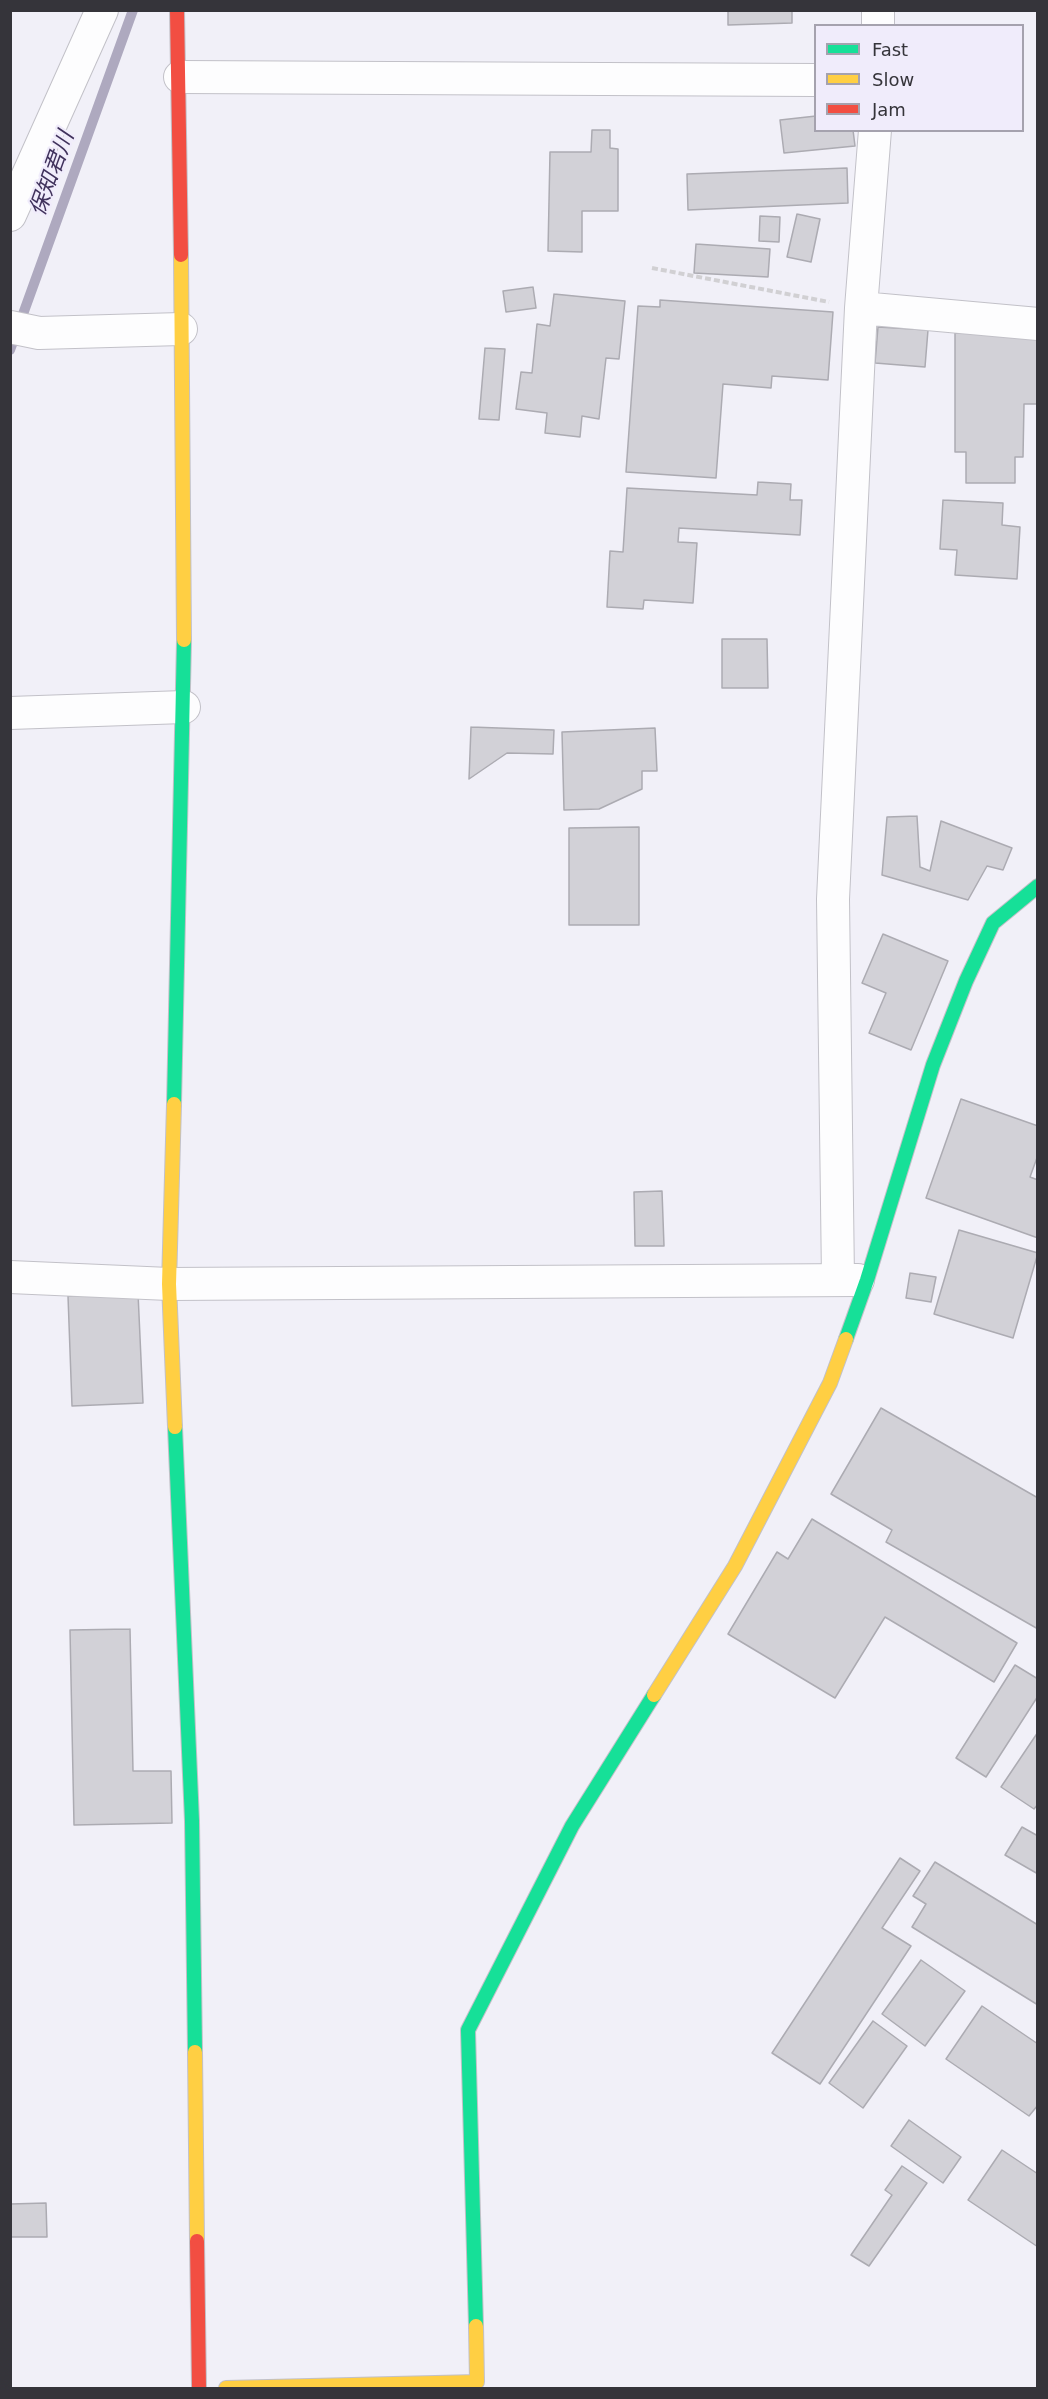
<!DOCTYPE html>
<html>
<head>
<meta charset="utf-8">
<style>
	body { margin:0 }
	#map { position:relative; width:1048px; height:2399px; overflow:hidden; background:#f1f0f8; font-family:"DejaVu Sans",sans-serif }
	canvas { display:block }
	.frame { position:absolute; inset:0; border:12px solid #35343a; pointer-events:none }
	.legend { position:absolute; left:814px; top:24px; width:210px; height:108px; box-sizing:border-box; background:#f0ecfb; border:2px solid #a5a2ae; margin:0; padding:8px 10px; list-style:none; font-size:18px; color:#35343a }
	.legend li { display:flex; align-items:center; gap:12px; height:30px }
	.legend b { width:30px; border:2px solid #a5a2ae }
</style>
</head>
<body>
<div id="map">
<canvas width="1048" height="2399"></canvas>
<div class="frame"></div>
<ul class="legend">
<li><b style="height:8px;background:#16e098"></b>Fast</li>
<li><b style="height:8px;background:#ffcf43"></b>Slow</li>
<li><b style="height:8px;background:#f24e42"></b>Jam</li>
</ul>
</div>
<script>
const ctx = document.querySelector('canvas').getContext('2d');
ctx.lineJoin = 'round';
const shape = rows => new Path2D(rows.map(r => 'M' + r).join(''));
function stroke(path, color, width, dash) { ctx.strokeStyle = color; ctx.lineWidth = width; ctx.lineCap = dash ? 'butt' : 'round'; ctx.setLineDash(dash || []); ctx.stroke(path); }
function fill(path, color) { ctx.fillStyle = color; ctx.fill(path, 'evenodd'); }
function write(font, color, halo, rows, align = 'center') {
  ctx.font = font + ' "DejaVu Sans","Noto Sans JP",sans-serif'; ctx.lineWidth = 4.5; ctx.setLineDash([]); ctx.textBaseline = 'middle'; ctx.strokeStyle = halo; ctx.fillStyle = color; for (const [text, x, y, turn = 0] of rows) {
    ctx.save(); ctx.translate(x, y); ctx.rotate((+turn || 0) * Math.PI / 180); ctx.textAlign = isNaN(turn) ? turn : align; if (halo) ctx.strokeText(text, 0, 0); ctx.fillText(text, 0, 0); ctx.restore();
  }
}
stroke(shape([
	[10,350,133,10]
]), '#aea9bf', 10);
const building = shape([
	[728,10,792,10,792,23,728,25,728,10],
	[816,116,816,130,853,130,855,146,784,153,780,120,816,116],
	[592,130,610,130,610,148,618,149,618,211,582,211,582,252,548,251,550,152,591,152,592,130],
	[847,168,848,203,688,210,687,174,847,168],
	[797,214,820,219,811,262,787,257,797,214],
	[760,216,780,217,779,242,759,241,760,216],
	[696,244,770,249,768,277,694,273,696,244],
	[533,287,536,308,506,312,503,291,533,287],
	[554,294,625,301,619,359,606,358,599,419,582,416,580,437,545,433,547,413,516,409,521,372,532,373,537,324,550,326,554,294],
	[660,300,833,312,828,380,772,376,771,388,723,384,716,478,626,472,638,306,660,307,660,300],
	[878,327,928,330,925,367,875,363,878,327],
	[955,333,1038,334,1038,404,1024,404,1023,457,1015,457,1015,483,966,483,966,452,955,452,955,333],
	[485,348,505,349,499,420,479,419,485,348],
	[758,482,791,484,790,500,802,500,800,535,679,528,678,542,697,543,693,603,644,600,643,609,607,607,610,551,623,552,627,488,757,495,758,482],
	[943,500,1003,503,1002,525,1020,527,1017,579,955,575,957,550,940,549,943,500],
	[722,639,767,639,768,688,722,688,722,639],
	[471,727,554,730,553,754,507,753,469,779,471,727],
	[655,728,657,771,642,771,642,789,599,809,564,810,562,732,655,728],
	[917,816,920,867,930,871,941,821,1012,848,1003,870,987,866,968,900,882,875,887,817,917,816],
	[639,827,639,925,569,925,569,828,639,827],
	[883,934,948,961,911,1050,869,1033,886,993,862,983,883,934],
	[961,1099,1038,1126,1038,1155,1030,1177,1038,1180,1038,1238,926,1198,961,1099],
	[662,1191,664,1246,635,1246,634,1192,662,1191],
	[959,1230,1038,1253,1013,1338,934,1314,959,1230],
	[910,1273,936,1277,931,1302,906,1298,910,1273],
	[138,1293,143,1403,72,1406,68,1296,138,1293],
	[881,1408,1038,1498,1038,1629,886,1542,892,1530,831,1494,881,1408],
	[812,1519,1017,1643,994,1682,885,1617,835,1698,728,1634,777,1552,788,1559,812,1519],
	[130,1629,133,1771,171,1771,172,1823,74,1825,70,1630,130,1629],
	[1015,1665,1038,1679,1038,1696,986,1777,956,1758,1015,1665],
	[1038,1732,1038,1804,1034,1809,1001,1787,1038,1732],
	[1022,1827,1038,1836,1038,1874,1005,1855,1022,1827],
	[900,1858,920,1871,882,1928,911,1946,820,2084,772,2053,900,1858],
	[935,1862,1038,1925,1038,2005,912,1927,926,1904,913,1896,935,1862],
	[921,1960,965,1991,925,2046,882,2014,921,1960],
	[982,2006,1038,2044,1038,2105,1029,2116,946,2059,982,2006],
	[873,2021,907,2046,863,2108,829,2083,873,2021],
	[909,2120,961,2157,943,2183,891,2146,909,2120],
	[1002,2150,1038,2174,1038,2247,968,2200,1002,2150],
	[902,2166,927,2183,869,2266,851,2255,892,2195,885,2190,902,2166],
	[46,2203,47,2237,10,2237,10,2204,46,2203]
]);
fill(building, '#d2d1d7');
stroke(building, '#acabb2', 1.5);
const street = shape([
	[878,10,878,26],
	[180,77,816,80],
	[10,215,102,10],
	[861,308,1038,324],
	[10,327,39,333,181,329],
	[10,713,184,707],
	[10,1277,169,1284,858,1280],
	[838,1279,833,899,861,308,875,130]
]);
const fast = shape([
	[174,1104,184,640],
	[846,1339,867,1280,933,1065,966,981,993,923,1038,886],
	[175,1427,192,1821,195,2052],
	[476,2326,468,2030,572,1826,654,1695]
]);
const slow = shape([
	[181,255,184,640],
	[174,1104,169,1284,175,1427],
	[654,1695,735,1566,830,1383,846,1339],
	[195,2052,197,2241],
	[226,2388,477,2382,476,2326]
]);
const jam = shape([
	[177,10,181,255],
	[197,2241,199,2388]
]);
stroke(street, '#c2c1c8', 34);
stroke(fast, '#c2c1c8', 16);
stroke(slow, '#c2c1c8', 16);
stroke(jam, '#c2c1c8', 16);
stroke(shape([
	[652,268,829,302]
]), '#d1d0d3', 4, [6, 3]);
stroke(street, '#fdfdfe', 32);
stroke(fast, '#16e098', 14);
stroke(slow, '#ffcf43', 14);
stroke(jam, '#f24e42', 14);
write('italic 22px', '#40325c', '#f0ecfb', [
	["保知君川",53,174,-70]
]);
</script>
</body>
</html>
